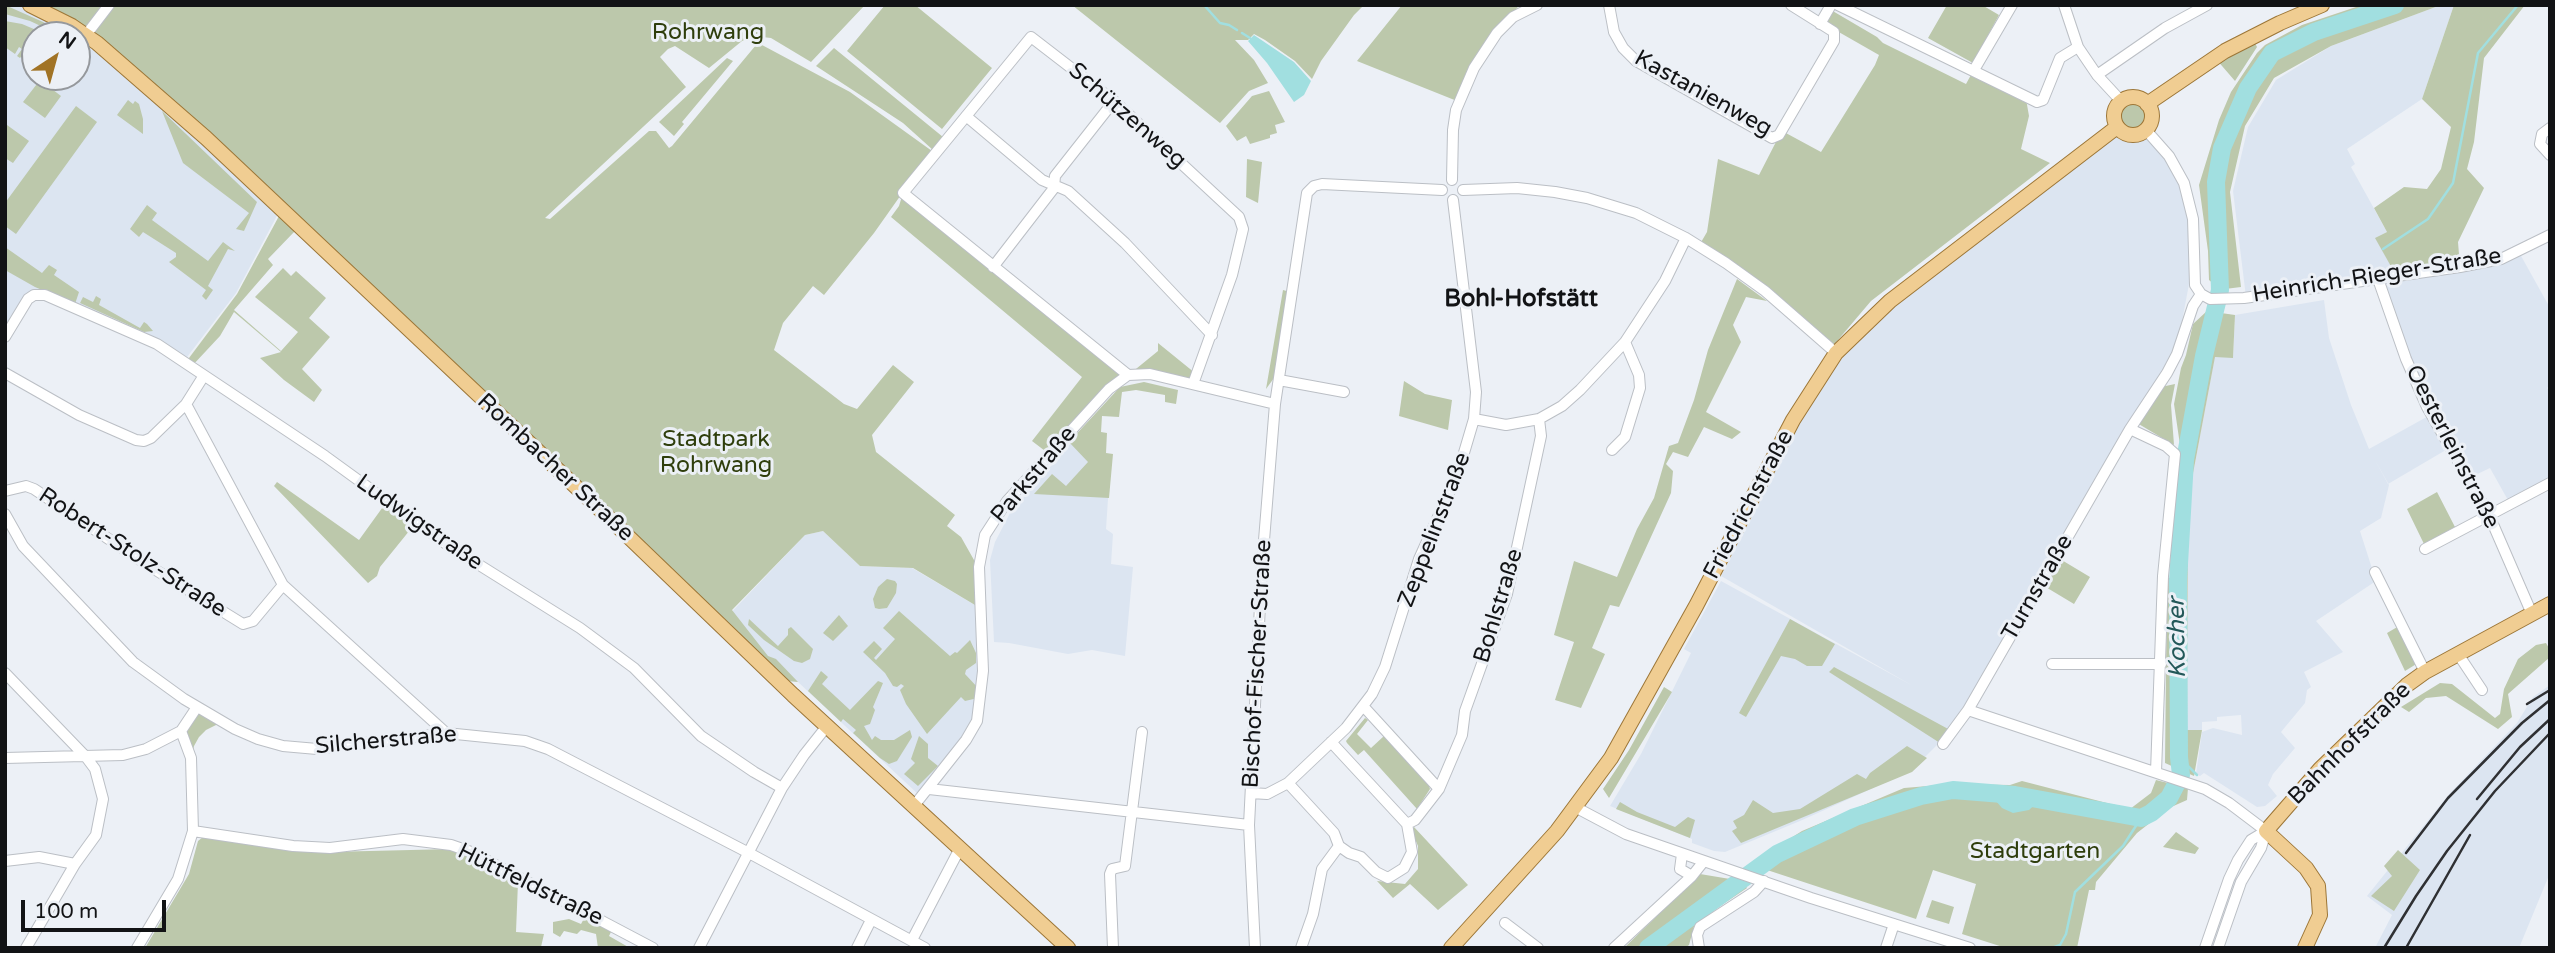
<!DOCTYPE html>
<html>
<head>
<meta charset="utf-8">
<style>
	body { margin:0 }
	#map { position:relative; width:2555px; height:953px; overflow:hidden; background:#ecf0f6; font-family:"Varela Round",sans-serif }
	canvas { display:block }
	.frame { position:absolute; inset:0; border:7px solid #121315; pointer-events:none }
	.north { position:absolute; left:21px; top:21px; width:70px; height:70px; box-sizing:border-box; background:#ecf0f6; border:2px solid #95989c; border-radius:50%; rotate:36deg; font-size:19px; font-weight:700; line-height:28px; text-align:center; color:#121315 }
	.north::after { content:''; display:block; margin:auto; width:24px; height:32px; background:#a17325; clip-path:polygon(50% 0,100% 100%,50% 72%,0 100%) }
	.scale { position:absolute; left:21px; top:900px; width:145px; height:32px; box-sizing:border-box; border:4px solid #121315; border-top:0; padding-left:9px; font-size:21px; line-height:24px; white-space:nowrap; color:#121315; -webkit-text-stroke:5px #ecf0f6; paint-order:stroke }
</style>
</head>
<body>
<div id="map">
<canvas width="2555" height="953"></canvas>
<div class="frame"></div>
<div class="north">N</div>
<div class="scale">100 m</div>
</div>
<script>
const ctx = document.querySelector('canvas').getContext('2d');
ctx.lineJoin = 'round';
function fill(path, color) { ctx.fillStyle = color; ctx.fill(path, 'evenodd'); }
const shape = rows => new Path2D(rows.map(r => 'M' + r).join(''));
function stroke(path, color, width, dash) { ctx.strokeStyle = color; ctx.lineWidth = width; ctx.lineCap = dash ? 'butt' : 'round'; ctx.setLineDash(dash || []); ctx.stroke(path); }
function write(font, color, halo, rows, align = 'center') {
  ctx.font = font + ' "Varela Round",sans-serif'; ctx.lineWidth = 6; ctx.setLineDash([]); ctx.textBaseline = 'middle'; ctx.strokeStyle = halo; ctx.fillStyle = color; for (const [text, x, y, turn = 0] of rows) {
    ctx.save(); ctx.translate(x, y); ctx.rotate((+turn || 0) * Math.PI / 180); ctx.textAlign = isNaN(turn) ? turn : align; if (halo) ctx.strokeText(text, 0, 0); ctx.fillText(text, 0, 0); ctx.restore();
  }
}
fill(shape([
	[5,5,24,5,80,34,280,210,236,293,184,361,34,290,5,331],
	[35,35,77,35,77,77,35,77],
	[2441,5,2454,5,2422,99,2347,149,2355,164,2351,167,2387,232,2376,238,2393,270,2246,297,2233,191,2248,127,2276,80,2331,46],
	[2117,127,2134,135,2146,130,2178,169,2194,236,2189,284,2180,332,2167,373,1960,712,1940,742,1911,771,1800,821,1725,852,1714,851,1692,843,1692,839,1610,806,1641,754,1691,653,1684,649,1721,581,1913,686,1721,576,1814,386,1836,353],
	[2520,254,2550,308,2550,385,2547,388,2550,391,2550,481,2509,502,2490,468,2469,478,2451,447,2388,484,2375,460,2389,485,2381,518,2360,531,2376,581,2316,621,2343,652,2304,672,2311,687,2307,690,2305,703,2281,732,2295,748,2273,774,2268,785,2277,796,2265,806,2257,807,2204,773,2200,776,2196,774,2202,732,2213,728,2242,735,2241,715,2217,717,2217,721,2202,722,2202,730,2187,730,2188,500,2215,356,2233,357,2235,315,2324,300,2329,338,2351,405,2369,449,2432,414,2380,280],
	[1078,435,1110,469,1106,529,1113,534,1111,564,1133,567,1125,656,1092,650,1068,654,1009,643,994,642,990,560,995,542,1010,513],
	[823,531,860,566,912,568,975,605,980,672,976,718,964,738,918,794,798,682,788,681,725,619,805,535],
	[2550,685,2550,873,2519,948,2375,948,2392,915,2367,896,2450,793,2517,723,2533,697]
]), '#dce5f1');
fill(shape([
	[5,5,43,22,66,35,60,35,30,21,5,14],
	[40,5,105,5,86,27],
	[111,5,865,5,811,62,771,38,753,36,742,41,709,68,675,46,668,49,660,57,686,87,545,218,550,219,649,131,656,131,669,148,672,146,756,45,762,45,850,92,932,151,874,233,824,295,813,286,783,323,774,350,844,404,857,409,893,365,914,382,872,435,876,452,955,515,947,526,961,537,974,560,975,605,913,568,860,566,823,531,805,535,732,610,768,656,776,659,798,682,788,681,725,619,90,34],
	[885,5,915,5,992,68,942,129,847,51],
	[1072,5,1364,5,1354,15,1321,61,1312,79,1295,61,1265,40,1254,34,1248,40,1235,40,1254,60,1268,83,1249,91,1220,123],
	[1402,5,1519,5,1457,101,1357,61],
	[1947,5,1982,5,1999,15,1973,63,1928,38],
	[2362,5,2441,5,2331,46,2274,78,2245,126,2230,192,2241,287,2225,289,2215,285,2209,280,2208,251,2199,185,2219,120,2231,92,2257,53,2265,45,2302,25],
	[2454,5,2525,5,2484,58,2474,142,2467,169,2484,188,2458,242,2460,267,2393,270,2375,238,2387,232,2374,208,2404,187,2427,189,2441,169,2451,127,2422,99],
	[1831,10,1877,37,1883,43,1966,84,1972,73,2026,99,2029,116,2021,149,2050,163,1871,301,1832,347,1700,244,1707,232,1718,159,1759,175,1777,140,1784,132,1821,152,1875,65,1879,55,1823,23],
	[5,21,22,24,48,35,35,35,35,56,27,50,20,58,17,56,22,49,19,47,15,54,5,47],
	[2253,39,2257,47,2235,81,2216,59],
	[834,48,943,137,933,150,903,123,816,66],
	[727,58,733,61,682,122,684,124,674,136,659,122],
	[40,80,61,96,45,118,23,102],
	[1269,91,1285,122,1275,125,1277,133,1270,135,1270,138,1250,144,1246,136,1237,141,1226,126,1252,96],
	[128,100,133,104,135,101,139,104,143,119,143,134,117,115],
	'2118 116a15 15 0 1 1 30 0a15 15 0 1 1-30 0Z',
	[76,106,97,122,16,234,5,226,5,203],
	[162,111,257,202,244,231,236,229,249,213,183,163],
	[7,125,29,141,13,163,5,158],
	[1247,159,1262,162,1258,203,1246,197],
	[903,193,1128,375,1049,454,1032,441,1082,377,891,217,899,206],
	[147,205,157,213,152,220,208,261,223,242,235,251,228,249,208,286,213,290,206,300,202,296,206,290,169,262,176,257,176,253,143,232,139,237,130,229],
	[279,216,295,231,268,259,273,265,234,310,281,351,298,332,255,297,283,268,291,276,296,271,326,298,309,318,330,337,302,369,322,390,314,402,284,380,260,358,281,352,234,312,220,336,192,366,186,362,237,294],
	[5,247,42,273,49,265,57,270,54,275,79,292,75,304,35,287,5,270],
	[1737,279,1767,301,1746,297,1733,325,1741,342,1706,412,1741,432,1732,439,1704,427,1688,457,1673,452,1666,464,1673,471,1671,493,1619,607,1610,605,1592,648,1605,654,1581,708,1555,700,1574,642,1554,635,1574,561,1617,577,1637,529,1654,498,1669,446,1678,443,1694,400,1708,350],
	[1283,290,1290,292,1274,378,1266,389],
	[96,296,101,299,99,305,140,328,144,322,147,324,153,331,144,332,80,303,83,297,93,302],
	[2207,311,2235,315,2233,358,2215,357,2188,500,2187,730,2202,730,2194,776,2165,763,2167,578,2182,577,2183,529,2190,449,2180,445,2174,404,2181,368,2186,355,2193,324],
	[1158,343,1195,373,1192,381,1131,373,1158,351],
	[1404,381,1425,394,1452,400,1448,430,1399,416],
	[1144,382,1178,390,1176,404,1165,402,1165,395,1136,390,1122,392,1119,417,1102,416,1101,432,1107,433,1106,453,1113,454,1109,498,1034,494,1052,474,1066,486,1088,462,1069,442,1120,387],
	[2175,384,2171,405,2174,445,2137,423,2161,387],
	[277,482,359,540,385,504,414,525,380,567,377,576,368,583,274,486],
	[2437,492,2455,527,2424,544,2407,509],
	[2060,559,2090,577,2074,604,2044,586],
	[887,579,895,581,897,584,896,593,887,608,879,609,875,608,873,599,878,587],
	[899,611,950,656,955,652,957,653,970,640,976,653,976,663,966,670,965,674,979,689,978,698,965,701,961,697,927,734,906,704,900,690,904,686,901,684,897,687,893,686,885,673,863,652,874,641,882,649,874,658,876,660,895,639,883,628],
	[839,615,848,626,833,641,823,633],
	[749,619,778,646,788,635,788,629,791,627,813,649,810,659,802,663,794,661,764,640,748,625],
	[1790,619,1835,644,1822,666,1807,666,1795,659,1781,656,1746,717,1739,713],
	[2399,626,2418,663,2405,671,2387,633],
	[2546,643,2550,650,2550,657,2508,694,2512,717,2498,729,2446,696,2426,698,2409,712,2401,707,2440,683,2452,684,2495,718,2500,714,2504,689,2518,659,2536,645],
	[1834,667,1950,730,1940,743,1829,672],
	[821,671,828,677,822,684,850,710,878,681,883,683,873,707,875,710,870,724,864,726,872,740,875,736,881,740,894,740,910,730,912,737,897,761,889,764,880,758,853,733,856,730,843,719,841,722,808,691],
	[1664,687,1672,692,1609,798,1603,789,1629,750],
	[197,710,222,722,206,730,199,737,194,746,191,758,184,731],
	[1365,718,1368,720,1357,734,1371,748,1384,736,1428,783,1430,789,1417,809,1364,750,1358,755,1347,743,1346,741],
	[919,736,928,744,928,758,938,766,918,786,904,774,915,763,911,759],
	[1907,746,1927,758,1912,772,1741,843,1732,831,1737,828,1733,821,1744,815,1753,800,1773,813,1800,809,1857,774,1866,779,1870,773],
	[2156,780,2188,788,2187,800,2169,808,2137,833,2096,882,2095,890,2089,890,2077,948,2006,948,1962,934,1976,884,1933,870,1916,919,1761,868,1756,860,1802,831,1904,788,1952,784,2010,785,2022,781,2130,809,2151,793],
	[1620,802,1637,812,1675,827,1688,817,1695,820,1690,838,1616,809],
	[1414,827,1468,885,1438,910,1410,884,1393,898,1377,881,1405,884,1418,869,1418,846,1411,830],
	[2176,832,2199,848,2195,854,2163,847],
	[203,837,328,852,452,849,518,882,516,932,544,934,541,947,145,948,189,874,198,841],
	[2398,850,2420,870,2394,911,2371,896,2392,876,2384,866],
	[1700,874,1742,881,1747,888,1695,923,1689,945,1685,948,1624,948],
	[1932,900,1954,907,1949,924,1926,917],
	[586,915,613,928,609,936,630,948,598,948,596,934,581,930,577,934,564,931,560,937,553,933,553,922,569,919,581,924]
]), '#bcc8ab');
fill(shape([
	[1254,35,1294,62,1311,81,1304,95,1294,102,1267,63,1248,41],
	[1989,793,2015,795,2041,799,2029,810,2013,813,2002,808]
]), '#a1dfe0');
stroke(shape([
	[1204,5,1220,23,1229,25,1237,30],
	[1242,33,1250,38],
	[2383,249,2428,219,2453,183,2478,53,2518,5],
	[2179,757,2197,775],
	[2052,948,2060,945,2066,934,2075,892,2123,846,2141,818]
]), '#a1dfe0', 2.5);
stroke(shape([
	[1648,948,1777,854,1855,817,1921,796,1953,790,2015,795,2141,818,2151,813,2169,798,2181,775,2179,757,2178,581,2185,460,2204,356,2220,290,2216,182,2222,148,2248,88,2272,53,2314,32,2395,5]
]), '#a1dfe0', 18);
const minor = shape([
	[1609,5,1614,32,1623,48,1636,61,1772,138,1779,135,1834,41,1834,32,1791,5],
	[1838,5,2037,102,2043,100,2060,58,2078,47],
	[2064,5,2078,47,2097,75,2121,101],
	[1820,24,1831,5],
	[86,35,109,5],
	[1974,70,2012,5],
	[2097,75,2165,28,2207,5],
	[966,116,1042,180,1068,191,1125,243,1212,335],
	[2550,128,2542,134,2540,144,2550,155],
	[2146,130,2169,156,2184,183,2193,219,2195,285,2201,294,2210,299,2244,298,2460,267,2501,259,2550,235],
	[1452,180,1453,130,1456,110,1474,68,1497,33,1513,17,1537,5],
	[1463,190,1517,188,1555,192,1587,198,1636,213,1686,238,1726,263,1765,291,1836,353],
	[993,267,1054,188,1055,176,1114,101],
	[2378,279,2406,359,2427,407,2489,515,2532,614],
	[5,337,28,299,34,295,45,295,157,344,325,456,449,546,580,628,634,668,701,736,754,772,782,788],
	[5,373,79,415,136,440,144,441,151,438,186,404,203,377],
	[1128,375,903,193,1031,37,1114,101,1239,217,1243,229,1232,275,1193,384],
	[1279,380,1344,392],
	[186,404,283,585,446,733],
	[1474,419,1506,425,1539,419,1562,406,1580,390,1625,342],
	[2130,429,2166,446,2175,454,2163,576,2156,772],
	[1612,450,1625,437,1640,388,1639,375,1625,342,1665,281,1686,238],
	[5,491,26,486,34,489,146,564,243,624,253,621,283,585],
	[5,514,23,546,133,662,184,699,235,729,258,739,283,746,317,749,446,733,525,741,548,749,749,853,925,948],
	[2425,549,2550,483],
	[2375,572,2425,672],
	[2458,654,2482,690],
	[2052,664,2161,664],
	[5,673,86,757,95,769,103,799,96,835,75,864,26,948],
	[1364,707,1439,789],
	[1968,710,2205,789,2229,803,2266,831],
	[1943,744,1968,710,2130,429,2167,373,2177,354,2193,306,2201,294],
	[5,758,123,755,146,749,181,731],
	[1288,783,1334,833,1339,846,1349,853,1361,857,1376,872,1388,878,1404,868,1412,852,1407,824,1331,742],
	[929,789,1249,825],
	[1251,793,1267,794,1288,783,1346,728,1372,694,1385,667,1419,559,1458,473,1474,419,1476,392,1453,200],
	[913,807,966,740,977,721,983,671,979,567,985,535,1007,501,1109,389,1128,375,1150,374,1275,404],
	[1575,807,1626,834,1811,898,1970,948],
	[1407,824,1415,820,1439,789,1462,735,1465,711,1507,594,1541,436,1539,419],
	[193,831,293,846,330,848,403,839,451,845,471,852,653,948],
	[1682,854,1680,869,1692,876],
	[5,861,39,857,75,864],
	[1505,923,1538,948],
	[912,940,959,850],
	[137,948,178,879,193,831,191,758,181,731,197,707],
	[699,948,782,788,804,755,827,726],
	[857,948,871,920],
	[1113,948,1110,874,1112,869,1125,866,1142,732],
	[1255,948,1249,825,1262,565,1275,404,1307,193,1314,186,1322,184,1442,190],
	[1301,948,1313,914,1322,869,1339,846],
	[1614,948,1692,876,1704,861],
	[1699,948,1697,935,1700,927,1754,892,1764,881],
	[1886,948,1894,924],
	[2205,948,2229,879,2238,860,2251,840,2266,831],
	[2218,948,2241,882,2261,848,2266,831]
]);
const major = shape([
	[30,5,72,26,97,43,206,138,610,519,793,695,1068,948],
	'2114 116a19 19 0 1 1 38 0a19 19 0 1 1-38 0Z',
	[2147,104,2225,51,2280,23,2322,5],
	[1451,948,1557,831,1611,758,1696,606,1793,420,1836,353,1890,301,2117,127],
	[2305,948,2320,915,2318,886,2306,868,2266,831,2320,769,2407,685,2425,672,2550,604]
]);
stroke(minor, '#bbbfc5', 12);
stroke(major, '#9c7637', 16);
stroke(minor, '#fff', 10);
stroke(major, '#f0cd92', 14);
stroke(shape([
	[2527,704,2550,690],
	[2477,799,2520,747,2550,719],
	[2406,853,2448,798,2522,723,2550,700],
	[2384,948,2416,896,2447,851,2495,791,2550,733],
	[2406,948,2470,835]
]), '#2f3033', 2.5);
write('23px', '#2f3e0c', '#ecf0f6', [
	["Rohrwang",708,33],
	["Stadtpark",716,440],
	["Rohrwang",716,466],
	["Stadtgarten",2035,852]
]);
write('23px', '#121315', '#ecf0f6', [
	["Kastanienweg",1703,94,29],
	["Schützenweg",1127,116,41],
	["Heinrich-Rieger-Straße",2377,276,-9],
	["Oesterleinstraße",2452,447,63],
	["Rombacher Straße",555,468,43],
	["Parkstraße",1034,475,-50],
	["Friedrichstraße",1749,505,-62],
	["Ludwigstraße",419,523,35],
	["Zeppelinstraße",1435,530,-69],
	["Robert-Stolz-Straße",132,553,33],
	["Turnstraße",2038,588,-60],
	["Bohlstraße",1499,606,-73],
	["Bischof-Fischer-Straße",1258,664,-87],
	["Silcherstraße",386,741,-5],
	["Bahnhofstraße",2350,744,-45],
	["Hüttfeldstraße",530,885,26]
]);
write('bold 24px', '#121315', '#ecf0f6', [
	["Bohl-Hofstätt",1521,300]
]);
write('italic 24px', '#235859', '#ecf0f6', [
	["Kocher",2178,638,-91]
]);
</script>
</body>
</html>
